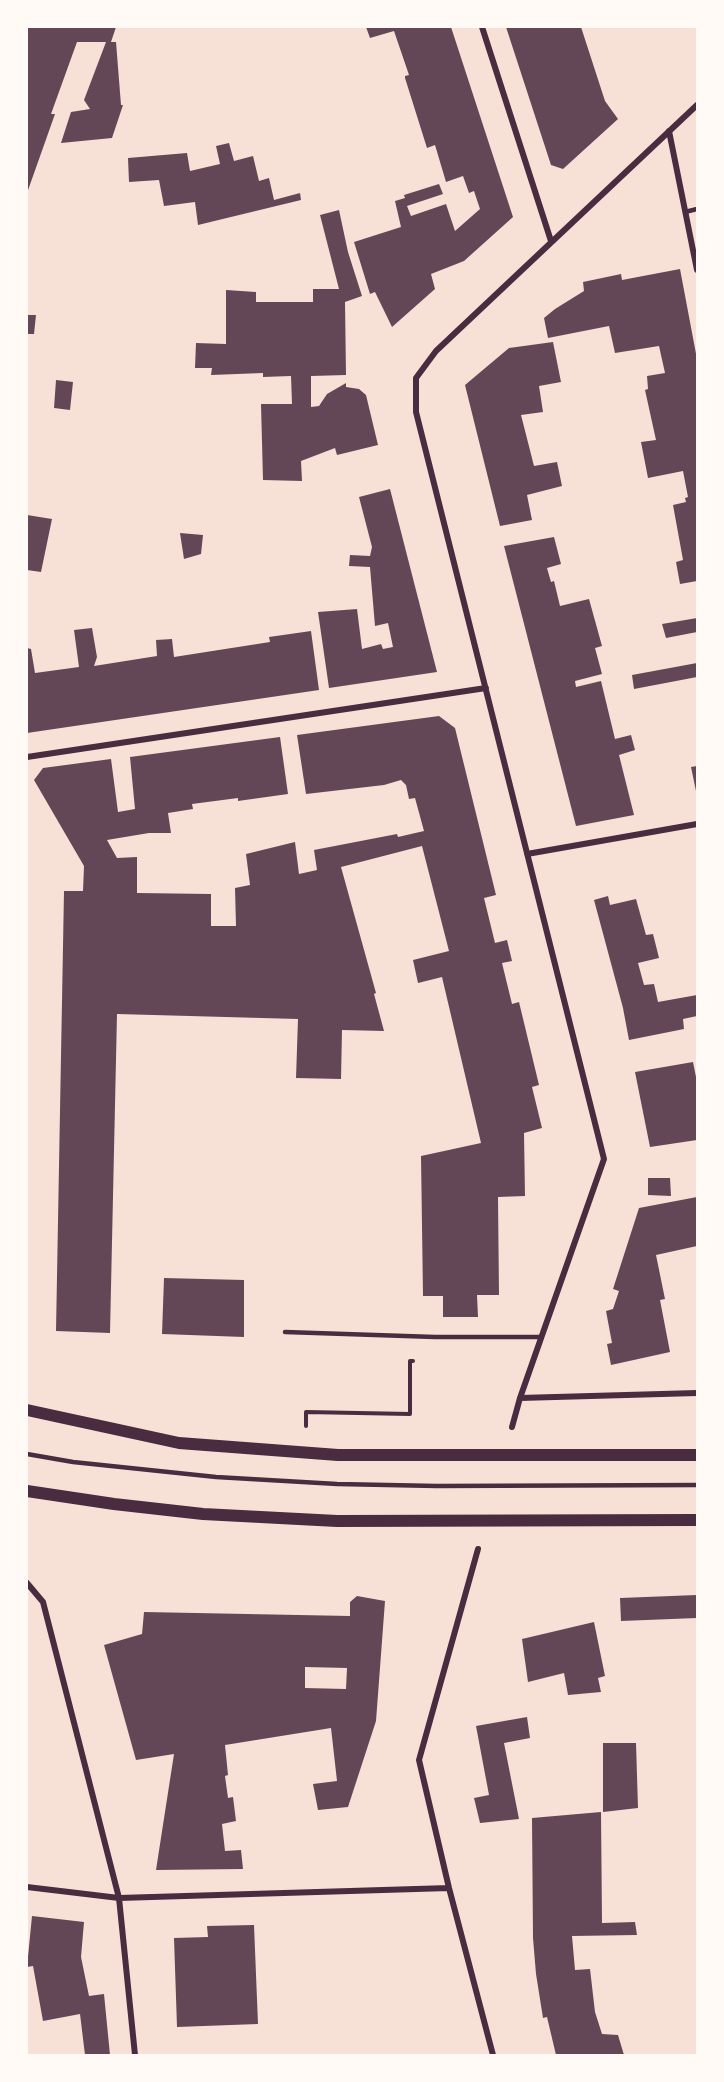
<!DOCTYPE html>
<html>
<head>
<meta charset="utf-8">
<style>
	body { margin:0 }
	#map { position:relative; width:724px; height:2082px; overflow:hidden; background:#f7e1d7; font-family:"PT Sans Narrow",sans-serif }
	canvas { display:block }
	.frame { position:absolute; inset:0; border:28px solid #fffaf5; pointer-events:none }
</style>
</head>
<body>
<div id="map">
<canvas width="724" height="2082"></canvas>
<div class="frame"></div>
</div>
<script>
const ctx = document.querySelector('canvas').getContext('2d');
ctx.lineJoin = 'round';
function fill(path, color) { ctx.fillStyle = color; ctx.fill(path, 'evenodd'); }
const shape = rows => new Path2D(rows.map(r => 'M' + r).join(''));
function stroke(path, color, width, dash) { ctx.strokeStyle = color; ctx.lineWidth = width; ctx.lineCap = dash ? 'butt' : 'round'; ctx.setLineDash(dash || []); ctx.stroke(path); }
fill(shape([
	[27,27,116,27,111,42,116,42,121,105,123,105,112,138,61,143,71,112,90,109,84,100,106,42,77,42,51,114,55,114,27,193],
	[366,27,451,27,513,217,464,261,431,274,435,289,392,327,375,292,370,294,354,242,401,227,395,201,405,198,404,195,439,184,443,194,407,206,411,216,446,204,455,231,480,209,474,191,469,193,463,176,446,182,435,145,427,148,405,78,405,76,409,75,394,31,370,38],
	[506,27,581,27,605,101,618,119,563,169,551,165],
	[229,143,234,161,253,156,259,181,269,178,274,200,300,193,301,200,198,225,195,202,164,206,159,180,129,182,128,158,187,153,190,171,220,164,216,146],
	[339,210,348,252,362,296,345,302,346,375,311,376,311,407,319,406,327,394,346,383,346,387,359,389,366,395,378,445,337,455,335,448,301,461,302,481,263,480,261,404,292,404,291,376,263,377,263,373,211,375,212,368,195,368,196,343,226,344,226,290,256,292,256,302,313,302,313,289,339,289,320,215],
	[680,269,697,359,697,581,680,584,676,562,683,560,673,505,686,502,685,498,688,497,683,471,648,478,641,442,656,440,645,390,648,389,647,376,665,373,659,346,615,353,609,326,548,338,544,318,555,309,584,291,583,282,621,274,622,280],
	[27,315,36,315,34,334,27,334],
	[553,342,561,382,539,386,543,412,521,415,534,466,557,462,562,486,527,495,532,520,500,526,465,385,509,348],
	[56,380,73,382,70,410,54,408],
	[390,489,437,672,329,688,318,612,357,609,362,649,381,644,383,649,393,647,388,623,375,626,370,567,349,566,350,555,370,556,372,547,359,497],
	[27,515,52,519,41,572,27,570],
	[180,533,203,535,201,554,184,559],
	[554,537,561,564,547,568,551,582,554,581,560,606,589,599,602,646,595,648,602,674,575,681,576,687,601,681,615,739,631,735,635,750,619,755,634,815,576,826,504,546],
	[697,618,697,632,666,638,662,624],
	[92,628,97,657,94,666,157,656,156,640,172,639,174,657,270,642,269,637,311,631,319,690,27,733,27,648,31,649,35,673,79,667,74,630],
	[697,663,697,677,634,689,632,675],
	[439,716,455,728,496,895,484,898,495,943,507,940,512,961,502,963,512,1004,519,1002,539,1085,532,1087,542,1128,524,1133,525,1196,498,1197,499,1295,477,1295,478,1317,443,1317,443,1296,423,1296,421,1156,481,1143,442,977,418,983,413,960,449,951,422,846,341,867,376,993,374,994,384,1031,342,1030,341,1079,296,1078,298,1019,117,1014,110,1333,56,1331,64,891,83,891,84,866,34,780,43,768,111,759,118,812,135,809,130,757,280,737,288,794,238,801,238,798,192,804,193,809,168,813,171,833,149,833,107,840,117,858,137,857,137,893,211,894,211,926,236,926,235,888,250,885,246,854,295,842,299,874,317,870,314,850,397,834,398,837,424,831,415,798,409,799,406,785,401,780,384,785,306,794,297,735],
	[697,766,697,791,696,791,691,767],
	[608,896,610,905,636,899,646,935,653,934,659,958,638,963,644,985,654,984,658,1002,697,995,697,1016,683,1019,684,1029,629,1040,623,1008,594,900],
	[693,1062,697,1082,697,1140,650,1147,635,1072],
	[648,1178,670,1178,671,1196,648,1195],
	[697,1197,697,1246,656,1255,665,1299,660,1300,670,1352,611,1365,607,1344,612,1343,606,1311,613,1309,619,1291,613,1289,639,1208],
	[164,1278,244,1280,244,1337,162,1334],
	[697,1595,697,1618,621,1621,620,1598],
	[357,1596,385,1601,376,1721,348,1807,318,1810,313,1784,337,1781,331,1728,225,1745,228,1775,225,1776,228,1798,233,1797,236,1821,222,1824,225,1851,241,1850,243,1869,156,1870,174,1754,136,1760,104,1645,142,1634,144,1612,350,1616,350,1602],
	[305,1667,347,1668,346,1689,305,1688],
	[594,1622,605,1676,598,1678,601,1692,568,1695,564,1673,528,1682,522,1639],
	[527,1717,530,1738,504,1743,519,1819,480,1823,474,1798,489,1795,476,1726],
	[603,1743,636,1743,638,1808,603,1812],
	[601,1812,602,1923,635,1922,637,1935,572,1936,575,1970,590,1969,595,2012,602,2034,618,2035,624,2055,556,2055,547,2017,543,2018,536,1974,533,1938,532,1818],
	[32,1916,84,1922,81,1957,89,1996,104,1994,110,2055,85,2055,80,2014,43,2021,33,1966,27,1967],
	[254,1925,258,2024,177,2027,174,1938,208,1937,207,1926]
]), '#644757');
stroke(shape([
	[306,1426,306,1412,410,1414,410,1361,413,1361]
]), '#4a2c40', 4);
stroke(shape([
	[685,212,697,209],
	[285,1332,435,1337,541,1337],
	[27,1454,73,1462,216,1477,337,1484,437,1486,697,1485]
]), '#4a2c40', 4.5);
stroke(shape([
	[482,27,551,241],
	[669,131,697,270],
	[27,757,486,688],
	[527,854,697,824],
	[520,1398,697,1393],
	[512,1427,520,1398,604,1159,416,412,416,378,436,351,697,105],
	[478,1549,419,1760,449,1888,493,2055],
	[27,1583,43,1602,119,1898,135,2055],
	[27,1887,119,1898,449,1888]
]), '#4a2c40', 6);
stroke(shape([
	[27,1410,179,1443,338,1455,697,1455],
	[27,1491,114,1504,203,1514,337,1521,697,1520]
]), '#4a2c40', 12);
</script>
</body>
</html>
